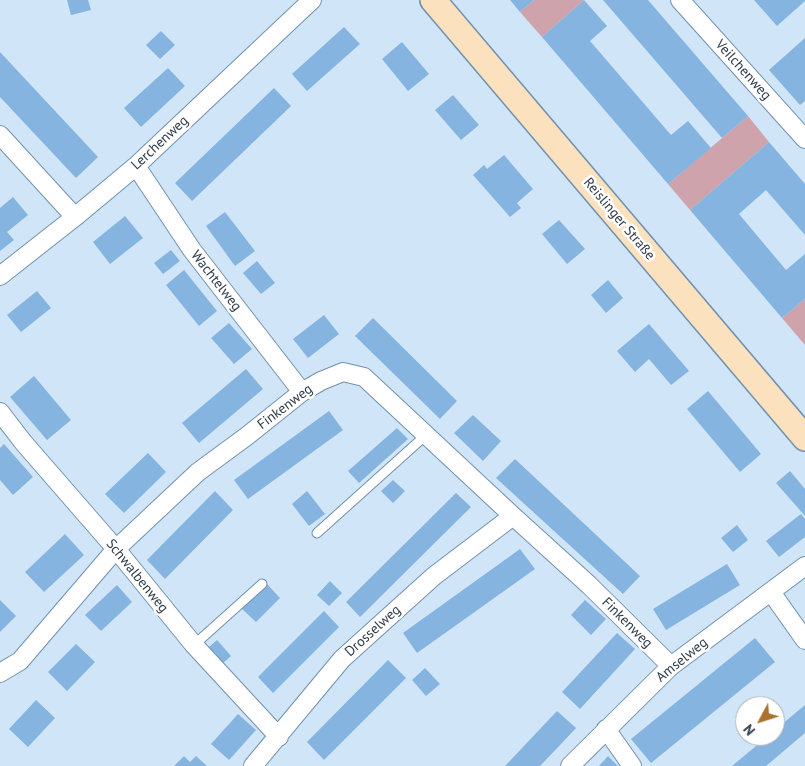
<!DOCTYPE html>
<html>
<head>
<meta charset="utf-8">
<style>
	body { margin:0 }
	#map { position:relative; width:805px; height:766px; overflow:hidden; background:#d1e5f8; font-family:"PT Sans",sans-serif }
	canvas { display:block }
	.north { position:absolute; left:735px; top:696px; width:50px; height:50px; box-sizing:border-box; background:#fff; border:1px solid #abb1b5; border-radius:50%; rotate:230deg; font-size:14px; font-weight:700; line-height:20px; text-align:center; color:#2d3b47 }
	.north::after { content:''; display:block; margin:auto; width:18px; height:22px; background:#aa712f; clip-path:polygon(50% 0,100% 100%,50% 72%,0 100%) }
</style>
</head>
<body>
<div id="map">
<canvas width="805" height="766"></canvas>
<div class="north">N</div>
</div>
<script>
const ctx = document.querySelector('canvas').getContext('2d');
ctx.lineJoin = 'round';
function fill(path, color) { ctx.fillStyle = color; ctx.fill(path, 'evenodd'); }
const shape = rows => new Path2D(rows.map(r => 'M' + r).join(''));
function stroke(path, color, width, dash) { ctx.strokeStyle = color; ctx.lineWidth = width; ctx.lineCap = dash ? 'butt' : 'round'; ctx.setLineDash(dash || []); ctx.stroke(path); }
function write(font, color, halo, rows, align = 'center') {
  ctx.font = font + ' "PT Sans",sans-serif'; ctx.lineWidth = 5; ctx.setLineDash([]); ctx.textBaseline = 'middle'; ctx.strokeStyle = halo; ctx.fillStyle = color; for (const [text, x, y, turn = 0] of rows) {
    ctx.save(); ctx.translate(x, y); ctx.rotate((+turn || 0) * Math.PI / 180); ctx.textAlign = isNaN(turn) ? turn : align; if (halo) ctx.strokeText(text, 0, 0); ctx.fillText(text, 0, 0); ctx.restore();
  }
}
fill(shape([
	[534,0,584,0,542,37,520,12],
	[748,116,769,142,690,210,668,184],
	[805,299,805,345,782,318]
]), '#cea3ab');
fill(shape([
	[67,0,88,0,91,10,71,15],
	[510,0,534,0,520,12],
	[584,0,607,26,590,41,671,135,688,121,711,148,668,184,542,37],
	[603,0,648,0,748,116,722,138],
	[754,0,805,0,805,1,777,26],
	[344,27,360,44,307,91,292,74],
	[161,31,175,45,160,59,146,45],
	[805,38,805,101,800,105,769,70],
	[402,42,429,74,408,91,382,59],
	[0,52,98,157,76,178,0,97],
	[168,68,185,86,141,127,124,108],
	[274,88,291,106,192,201,175,183],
	[453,95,479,125,461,140,435,110],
	[769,142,805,184,805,235,766,190,739,214,786,270,805,254,805,299,782,318,690,210],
	[504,155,533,189,517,203,521,208,510,217,473,175,484,165,487,169],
	[13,197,28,215,7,232,14,240,0,251,0,208],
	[225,212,255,251,235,266,206,226],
	[125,216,143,238,110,264,93,242],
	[559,220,585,249,567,264,542,234],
	[171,250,180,261,163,274,154,263],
	[257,261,275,283,261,294,243,273],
	[184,270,217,311,199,326,166,285],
	[608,280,623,298,606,313,591,295],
	[37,291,51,308,21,332,7,315],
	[324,315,339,334,308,358,293,339],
	[373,318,457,401,440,419,355,336],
	[229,323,252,349,234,364,211,338],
	[649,324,689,371,671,385,649,359,635,372,617,351],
	[246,369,263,389,199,443,182,423],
	[34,376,71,420,47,440,10,397],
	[708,391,761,454,740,472,687,409],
	[329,411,343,430,248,499,234,480],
	[473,415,501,441,483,461,454,433],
	[397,428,408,439,359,483,348,471],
	[4,444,33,477,13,495,0,480,0,448],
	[148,453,166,472,124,513,105,494],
	[515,459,640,576,623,594,496,478],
	[790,471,805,489,805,516,776,483],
	[393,480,405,491,393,503,381,491],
	[215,491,233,510,165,579,147,560],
	[307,491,325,514,309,526,292,504],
	[456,493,471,507,360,617,346,602],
	[801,514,805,519,805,537,779,557,766,541],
	[737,525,748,540,733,552,721,538],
	[65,534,84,555,44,592,25,572],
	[520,549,535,569,417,653,403,633],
	[727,564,740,585,666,630,653,609],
	[330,581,342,593,329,606,317,595],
	[266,583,280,598,256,622,241,608],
	[117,585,132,602,101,631,85,615],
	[0,600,16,616,0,632],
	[585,600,606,619,591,635,571,615],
	[324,611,339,627,273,693,258,677],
	[617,633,635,649,580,709,562,692],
	[755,638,775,662,651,763,631,739],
	[217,640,231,656,222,664,208,648],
	[76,644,95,662,67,691,48,672],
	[388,660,406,678,324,760,307,742],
	[425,668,440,684,426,696,412,680],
	[36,700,55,718,28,747,9,729],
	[805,705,805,733,766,766,732,766,768,736,775,736,775,730],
	[557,711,576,728,562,743,540,766,505,766],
	[238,714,256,730,229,760,211,744],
	[184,756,190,762,196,756,207,766,174,766],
	[608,756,618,766,599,766]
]), '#84b4df');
const lane = shape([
	[317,533,426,435],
	[194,645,262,584]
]);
const street = shape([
	[680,0,805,139],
	[0,135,75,217],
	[136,166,192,250,302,392],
	[0,276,75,217,136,166,312,0],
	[0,412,23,442,116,549,194,645,279,737],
	[771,592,805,640],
	[0,673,20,661,116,549,198,472,247,436,302,392,321,381,343,372,364,377,513,516,589,585,671,666],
	[606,729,632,766],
	[253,766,342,659,434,576,513,516],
	[570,766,671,666,805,566]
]);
const secondary = shape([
	[433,0,805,438]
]);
stroke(lane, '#7191ae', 11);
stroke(street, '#7191ae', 20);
stroke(secondary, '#7191ae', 28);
stroke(lane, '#fff', 9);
stroke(street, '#fff', 18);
stroke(secondary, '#fce1be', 25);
write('14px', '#2d3b47', '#fff', [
	["Veilchenweg",743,70,48],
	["Lerchenweg",160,143,-43],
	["Reislinger Straße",619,219,50],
	["Wachtelweg",216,281,52],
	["Finkenweg",285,407,-37],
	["Schwalbenweg",137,576,51],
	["Finkenweg",627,623,45],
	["Drosselweg",373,631,-42],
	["Amselweg",682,660,-39]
]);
</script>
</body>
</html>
